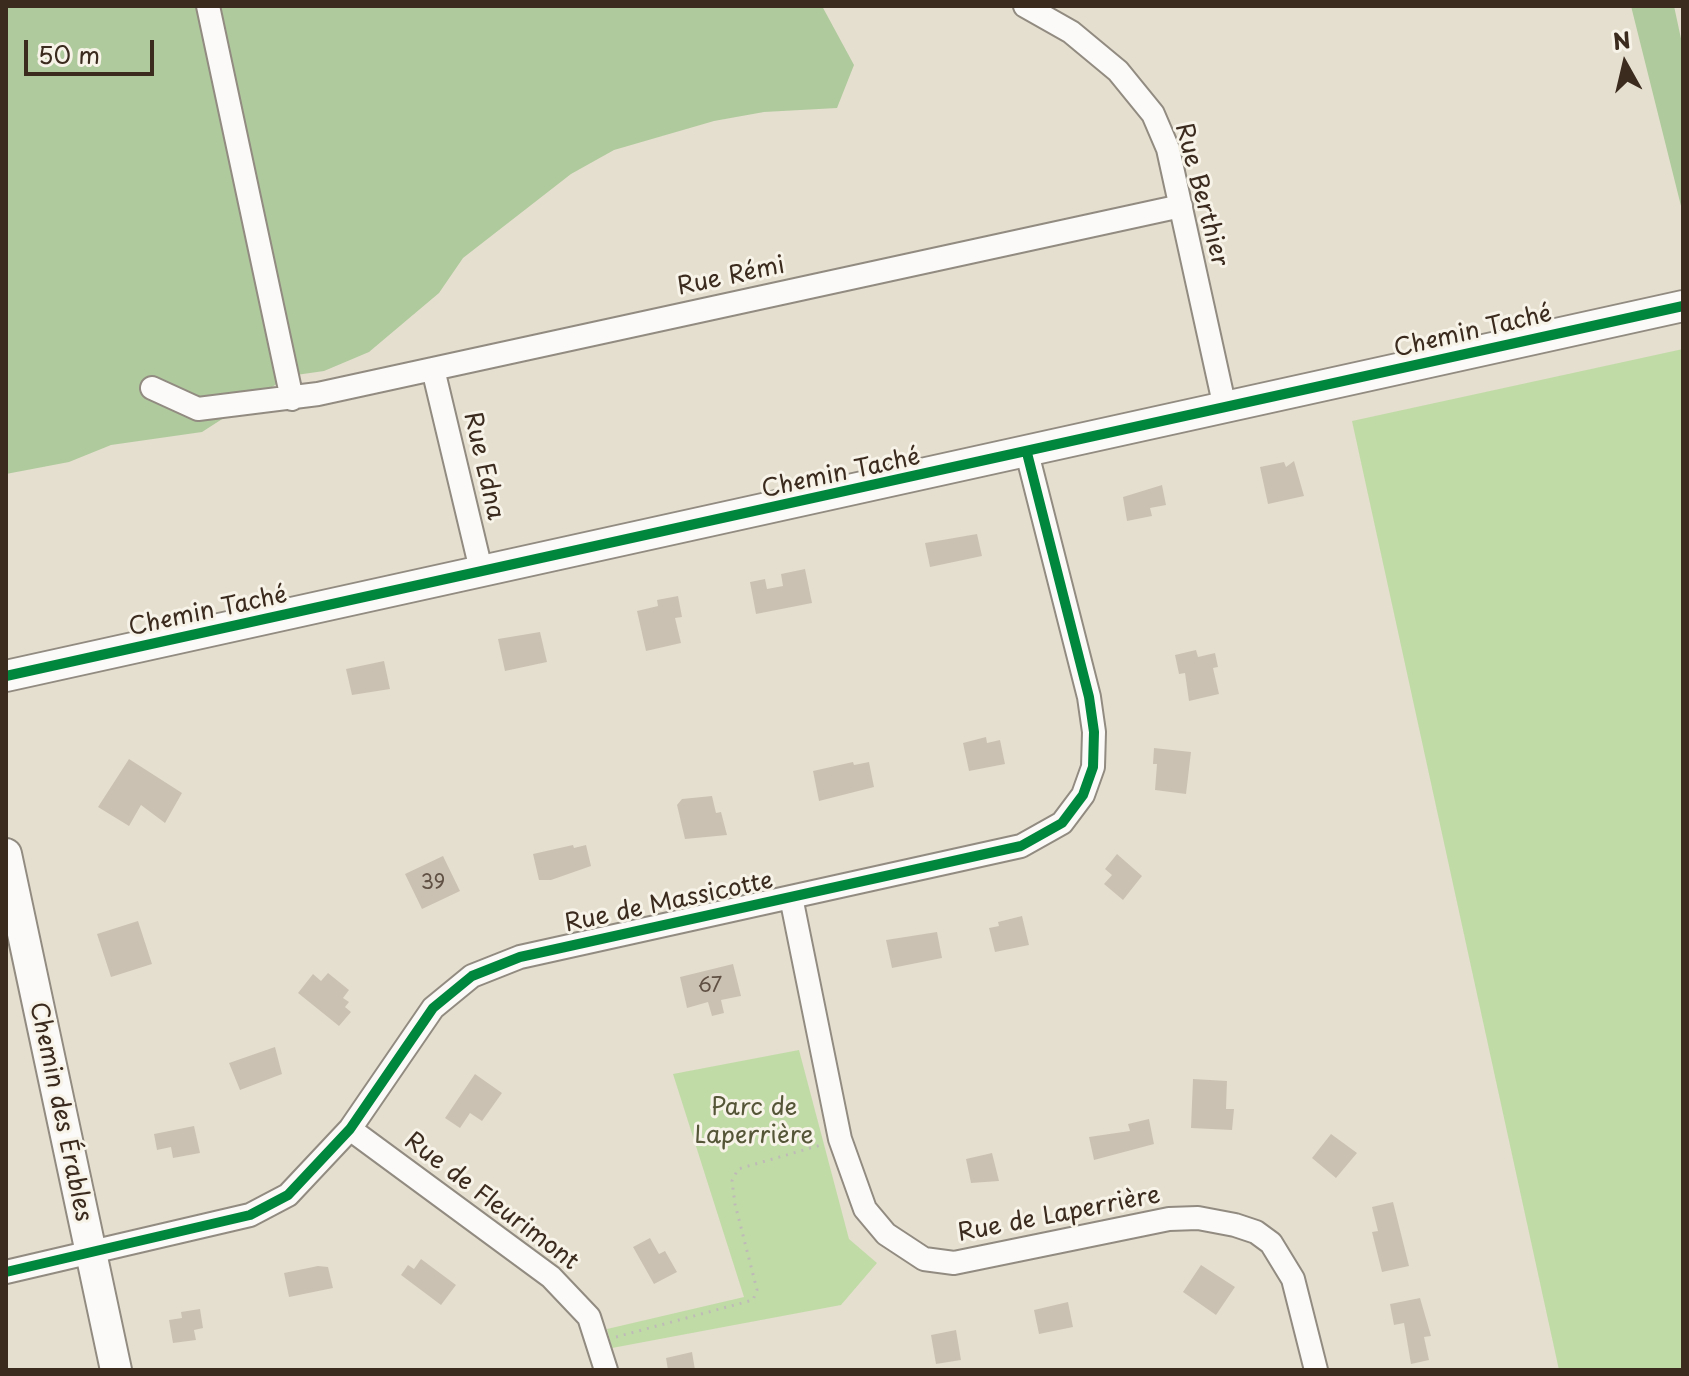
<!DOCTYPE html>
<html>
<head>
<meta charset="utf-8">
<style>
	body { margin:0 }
	#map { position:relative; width:1689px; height:1376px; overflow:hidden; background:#e5dfcf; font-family:"Playpen Sans",sans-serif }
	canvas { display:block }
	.frame { position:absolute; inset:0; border:8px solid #3b2a1e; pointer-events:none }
	.north { position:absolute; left:1585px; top:24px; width:80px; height:80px; -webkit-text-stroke:6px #f7f3e8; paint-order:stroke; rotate:352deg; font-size:22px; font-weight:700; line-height:32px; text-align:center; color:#3b2a1e }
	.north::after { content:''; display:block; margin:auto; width:28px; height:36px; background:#3b2a1e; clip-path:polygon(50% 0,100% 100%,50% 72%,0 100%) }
	.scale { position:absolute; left:24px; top:40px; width:130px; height:36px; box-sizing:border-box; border:4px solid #3b2a1e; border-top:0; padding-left:10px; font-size:24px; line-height:28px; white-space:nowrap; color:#3b2a1e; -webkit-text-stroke:6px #f7f3e8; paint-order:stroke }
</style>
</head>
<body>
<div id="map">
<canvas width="1689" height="1376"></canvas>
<div class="frame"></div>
<div class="north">N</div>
<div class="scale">50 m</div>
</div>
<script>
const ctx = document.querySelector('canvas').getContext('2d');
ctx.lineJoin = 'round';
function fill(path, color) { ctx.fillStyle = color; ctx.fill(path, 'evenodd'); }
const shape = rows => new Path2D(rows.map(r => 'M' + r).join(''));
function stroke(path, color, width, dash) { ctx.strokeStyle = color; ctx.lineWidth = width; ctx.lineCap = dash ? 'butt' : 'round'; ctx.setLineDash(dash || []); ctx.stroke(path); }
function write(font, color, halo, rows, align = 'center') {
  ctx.font = font + ' "Playpen Sans",sans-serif'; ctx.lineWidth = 6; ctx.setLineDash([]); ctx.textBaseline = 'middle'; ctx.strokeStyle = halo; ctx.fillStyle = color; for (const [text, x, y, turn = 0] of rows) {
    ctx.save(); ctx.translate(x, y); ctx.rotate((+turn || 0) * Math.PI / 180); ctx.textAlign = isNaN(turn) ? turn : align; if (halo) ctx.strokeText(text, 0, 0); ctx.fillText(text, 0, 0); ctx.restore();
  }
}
fill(shape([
	[1683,349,1683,1370,1559,1370,1352,421],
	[799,1050,849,1239,877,1263,841,1305,612,1348,607,1329,744,1297,673,1074]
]), '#c1dba7');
fill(shape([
	[6,6,822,6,854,65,837,108,764,112,714,121,614,150,571,174,463,258,439,293,369,352,324,371,289,376,202,432,111,445,69,462,6,474],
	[1631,6,1674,6,1683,48,1683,214]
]), '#afca9d');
fill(shape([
	[1294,461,1304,496,1268,504,1260,467,1284,462,1286,467],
	[1162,485,1166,505,1150,508,1152,516,1127,521,1123,497],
	[977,534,982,556,930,567,925,543],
	[805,569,812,603,756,614,750,582,765,579,767,589,783,586,781,574],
	[678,596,682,617,675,618,681,643,646,651,637,611,658,606,657,600],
	[540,632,547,662,505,671,498,639],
	[1196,650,1198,657,1215,653,1218,667,1213,668,1219,694,1189,701,1185,673,1179,674,1175,655],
	[384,661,390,689,352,695,346,669],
	[986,737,987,743,1000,740,1005,764,969,771,963,743],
	[1154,748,1191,752,1186,794,1155,790,1157,764,1153,764],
	[129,759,182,793,165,823,141,805,129,826,98,807],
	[853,762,854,765,869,762,874,787,819,801,813,771],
	[712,796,716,813,721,812,727,835,685,839,677,805,682,799],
	[573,845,574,848,586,845,591,866,551,880,539,880,533,854],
	[1117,854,1142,876,1123,900,1104,884,1112,875,1105,869],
	[443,856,460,891,422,909,405,874],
	[1022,916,1029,945,995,952,989,928,999,926,998,922],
	[138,921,152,964,111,977,97,934],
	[937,932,942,958,892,968,886,940],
	[733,964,741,996,721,1000,724,1013,712,1016,708,1002,687,1008,680,977],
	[328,973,349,990,343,998,349,1002,345,1007,351,1012,339,1026,298,993,313,974,321,981],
	[275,1047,282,1074,240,1090,229,1063],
	[475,1074,502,1093,482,1121,470,1113,460,1128,445,1118],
	[1193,1079,1227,1081,1226,1109,1234,1109,1232,1130,1191,1128],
	[1149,1119,1154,1144,1094,1160,1089,1137,1130,1131,1128,1124],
	[194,1126,200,1153,173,1158,171,1147,157,1150,154,1134],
	[1331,1134,1357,1153,1336,1178,1312,1158],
	[992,1153,999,1181,971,1183,966,1159],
	[1393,1202,1409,1266,1382,1272,1372,1232,1378,1231,1372,1207],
	[650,1238,659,1254,665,1251,677,1272,654,1284,633,1247],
	[421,1259,456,1285,441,1305,401,1275,408,1265,414,1269],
	[1201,1265,1235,1287,1216,1315,1183,1292],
	[318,1266,328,1267,333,1288,289,1297,284,1273],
	[1420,1298,1431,1336,1424,1337,1429,1360,1411,1364,1404,1323,1394,1325,1390,1304],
	[1068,1302,1073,1327,1039,1334,1034,1310],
	[200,1309,203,1328,194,1330,196,1340,173,1343,169,1320,182,1318,181,1312],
	[956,1330,961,1360,936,1364,931,1335],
	[692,1352,695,1370,668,1370,666,1358]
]), '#cbc1b3');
const street = shape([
	[208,6,292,399],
	[1025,6,1071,32,1118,71,1153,114,1168,149,1225,408],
	[433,369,482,574],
	[152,388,198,409,318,394,1181,206],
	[791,897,840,1139,865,1209,886,1234,924,1259,954,1263,1169,1219,1198,1218,1235,1225,1256,1232,1271,1243,1293,1279,1316,1370],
	[350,1129,551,1277,589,1317,606,1370],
	[6,1272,250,1215,288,1195,350,1129,433,1008,472,976,520,957,1021,846,1062,823,1083,795,1093,767,1094,732,1089,697,1027,453]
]);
const secondary = shape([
	[6,676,1683,306],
	[6,854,116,1370]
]);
stroke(street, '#918b81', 26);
stroke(secondary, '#918b81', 34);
stroke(shape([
	[616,1337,753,1300,757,1290,735,1204,732,1181,738,1169,821,1145]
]), '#bebbb7', 3, [2, 6]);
stroke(street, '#fbfaf8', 22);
stroke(secondary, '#fbfaf8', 30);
stroke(shape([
	[6,676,1683,306],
	[6,1272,250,1215,288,1195,350,1129,433,1008,472,976,520,957,1021,846,1062,823,1083,795,1093,767,1094,732,1089,697,1027,453]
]), '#00873e', 10);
write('20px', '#5f5043', null, [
	["39",433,883],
	["67",710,986]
]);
write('24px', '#3b2a1e', '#f7f3e8', [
	["Rue Berthier",1201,195,75],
	["Rue Rémi",731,277,-12],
	["Chemin Taché",1473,332,-13],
	["Rue Edna",483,466,77],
	["Chemin Taché",841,474,-12],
	["Chemin Taché",208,612,-12],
	["Rue de Massicotte",669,903,-12],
	["Chemin des Érables",60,1112,78],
	["Rue de Fleurimont",491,1202,37],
	["Rue de Laperrière",1059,1215,-11]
]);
write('24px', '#555538', '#f7f3e8', [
	["Parc de",754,1108],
	["Laperrière",754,1136]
]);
</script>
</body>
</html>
